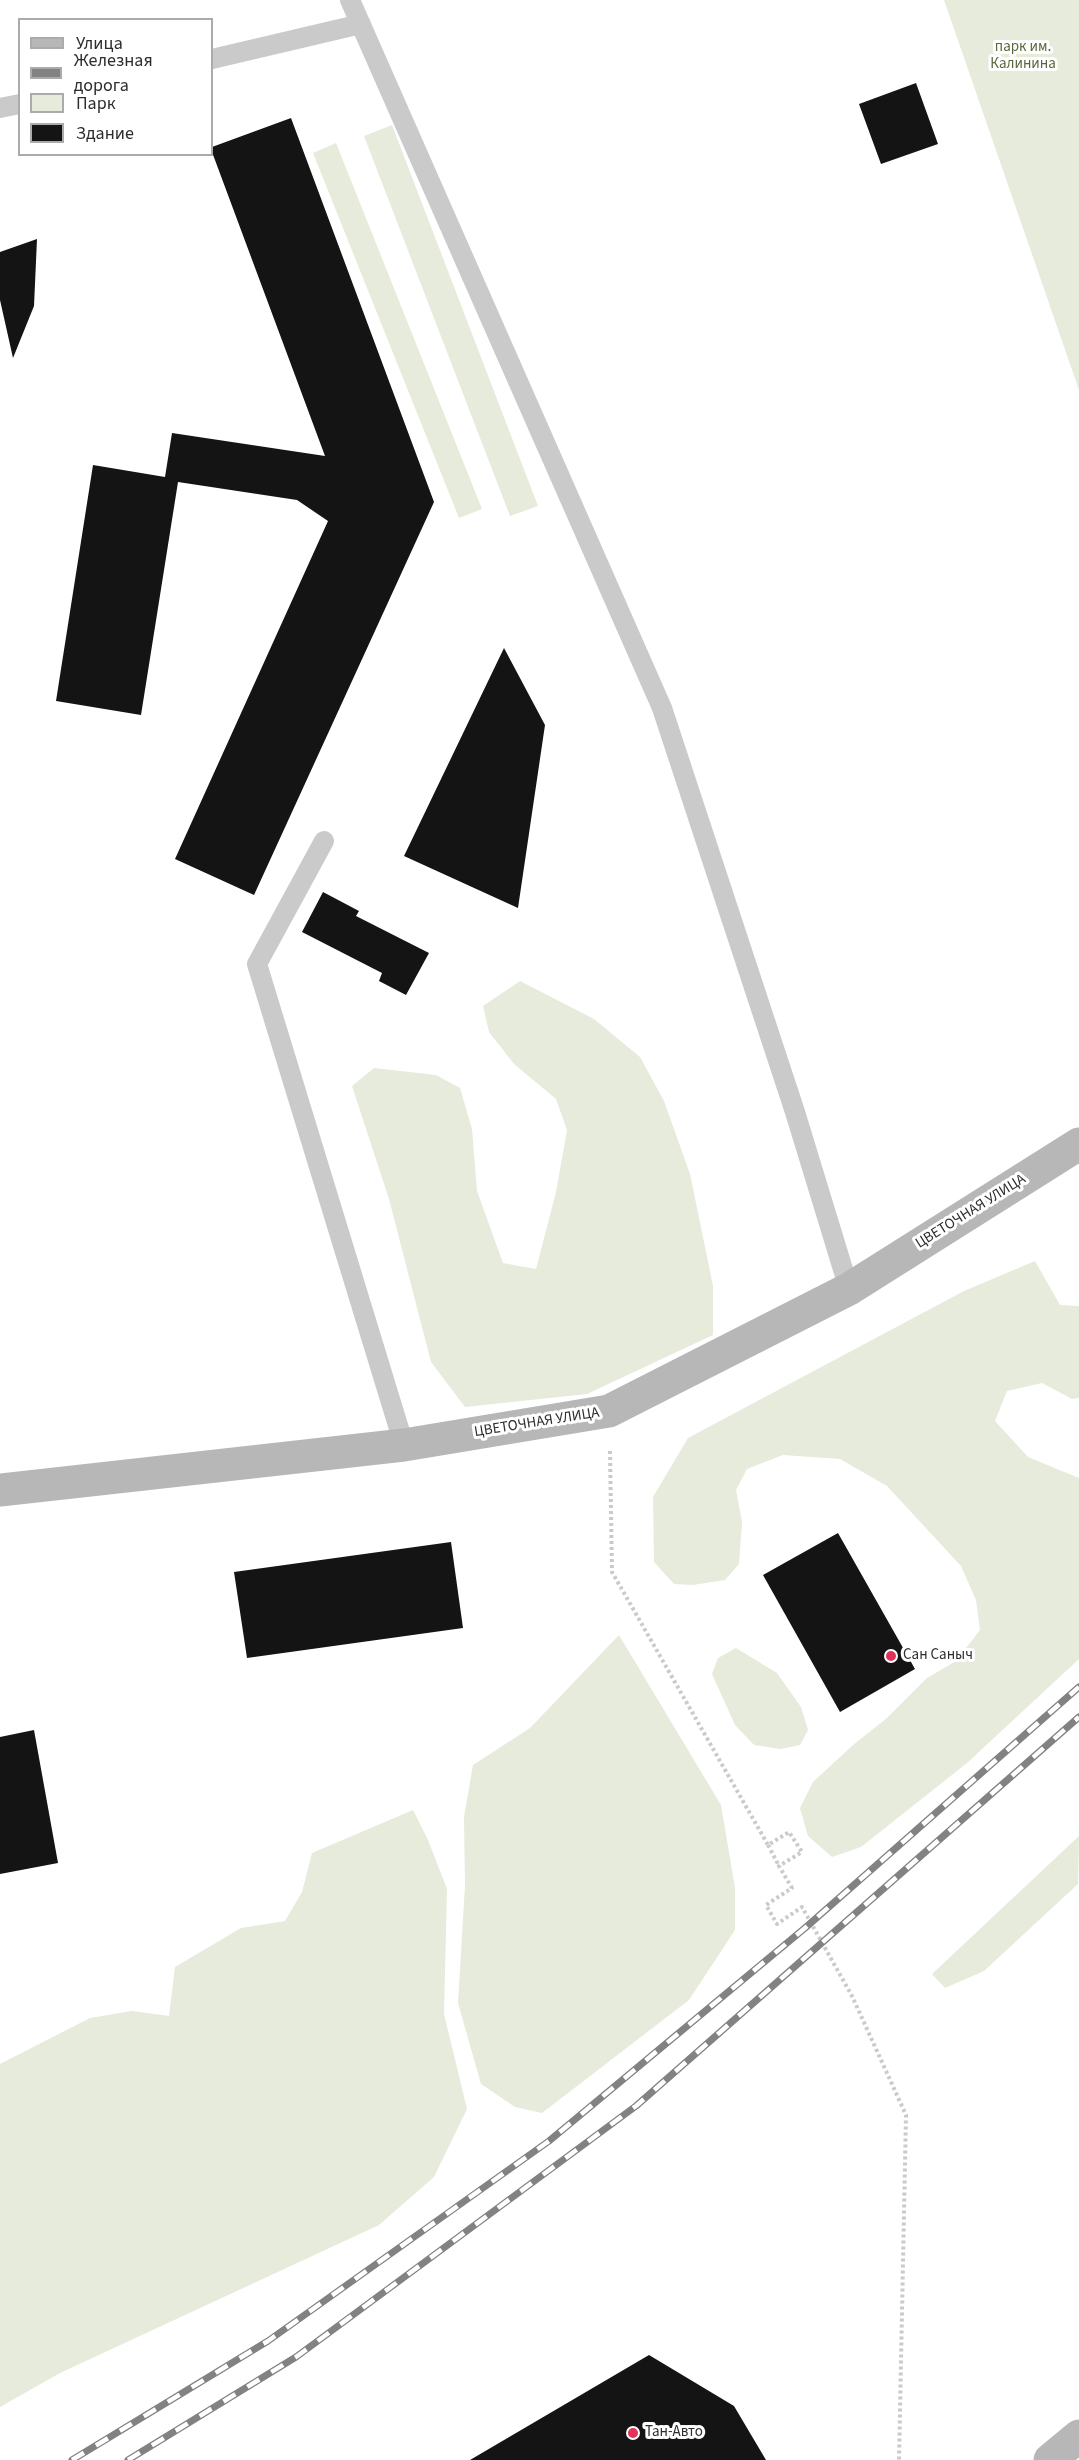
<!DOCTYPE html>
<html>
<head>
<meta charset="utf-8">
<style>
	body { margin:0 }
	#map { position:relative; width:1079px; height:2460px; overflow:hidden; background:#fff; font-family:"Source Sans 3",sans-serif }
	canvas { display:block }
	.legend { position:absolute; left:18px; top:18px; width:195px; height:138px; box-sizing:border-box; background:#fff; border:2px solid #ababab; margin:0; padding:8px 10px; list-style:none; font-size:18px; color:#2d2d2d }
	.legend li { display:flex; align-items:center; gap:12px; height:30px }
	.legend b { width:30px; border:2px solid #ababab }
</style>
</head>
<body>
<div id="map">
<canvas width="1079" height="2460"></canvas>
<ul class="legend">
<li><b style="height:8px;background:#b7b7b7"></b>Улица</li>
<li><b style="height:8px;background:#828282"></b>Железная дорога</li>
<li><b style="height:16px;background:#e6ebdb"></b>Парк</li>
<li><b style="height:16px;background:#141414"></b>Здание</li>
</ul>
</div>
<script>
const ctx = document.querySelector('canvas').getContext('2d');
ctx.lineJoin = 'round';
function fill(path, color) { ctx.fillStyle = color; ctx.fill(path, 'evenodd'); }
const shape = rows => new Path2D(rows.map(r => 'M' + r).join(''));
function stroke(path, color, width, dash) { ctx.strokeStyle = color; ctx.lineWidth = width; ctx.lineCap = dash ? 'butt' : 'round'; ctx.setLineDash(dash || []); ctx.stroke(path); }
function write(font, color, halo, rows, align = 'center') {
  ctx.font = font + ' "Source Sans 3",sans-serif'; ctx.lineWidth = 6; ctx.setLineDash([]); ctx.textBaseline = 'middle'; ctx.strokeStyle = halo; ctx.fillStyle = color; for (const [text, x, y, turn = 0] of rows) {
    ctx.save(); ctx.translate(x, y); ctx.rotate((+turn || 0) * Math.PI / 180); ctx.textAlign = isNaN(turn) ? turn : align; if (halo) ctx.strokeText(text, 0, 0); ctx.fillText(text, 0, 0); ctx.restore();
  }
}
fill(shape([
	[944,0,1079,0,1079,390],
	[392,125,538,506,510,516,364,136],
	[336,143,482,509,459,518,313,153],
	[520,981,594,1019,640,1057,664,1101,690,1174,713,1286,713,1335,587,1394,465,1407,431,1362,389,1199,352,1086,374,1068,436,1075,460,1088,472,1129,477,1191,503,1263,536,1269,556,1192,567,1130,556,1099,514,1064,489,1032,483,1006],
	[1035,1261,1060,1305,1079,1306,1079,1398,1072,1399,1042,1383,1007,1391,995,1421,1028,1457,1079,1478,1079,1659,967,1763,861,1847,832,1857,808,1836,800,1808,813,1782,853,1745,887,1718,927,1678,956,1661,980,1630,976,1600,961,1566,887,1486,840,1459,783,1455,747,1469,736,1490,742,1522,739,1564,725,1580,693,1585,674,1584,654,1562,653,1497,688,1438,964,1291],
	[619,1635,721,1805,735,1888,735,1930,689,2000,542,2113,515,2107,481,2084,458,2003,465,1885,464,1817,473,1765,530,1728],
	[736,1648,777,1673,801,1707,808,1730,800,1745,781,1749,754,1745,735,1725,712,1674,718,1658],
	[413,1810,428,1840,447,1889,444,2014,467,2109,434,2177,379,2225,60,2373,0,2407,0,2064,90,2018,132,2011,169,2016,175,1967,241,1928,285,1921,302,1892,312,1853],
	[1079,1836,1078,1884,984,1971,945,1988,932,1974]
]), '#e6ebdb');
fill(shape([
	[916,83,938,144,881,164,859,104],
	[291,118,434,502,254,895,175,859,328,521,297,500,178,482,141,715,56,701,93,465,165,477,172,433,325,456,212,152,212,147],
	[37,239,34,306,13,358,0,300,0,252],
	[504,648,545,725,518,908,404,856],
	[323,892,359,911,356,916,429,953,406,995,379,981,382,973,302,932],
	[838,1533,915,1669,840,1712,763,1575],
	[451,1542,463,1628,247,1658,234,1572],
	[34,1730,58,1863,0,1874,0,1737],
	[649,2355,734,2406,766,2460,470,2460]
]), '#141414');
stroke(shape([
	[610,1451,612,1572,768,1845,789,1832,802,1852,779,1866,792,1888,766,1905,777,1924,802,1907,852,1996,906,2115,899,2460],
	[768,1845,779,1866]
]), '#cacaca', 4, [3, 3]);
stroke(shape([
	[350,0,662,708,795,1112,849,1289],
	[212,59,361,24],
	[0,108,20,104],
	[324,841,257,964,404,1445]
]), '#cacaca', 20);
stroke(shape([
	[0,1490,404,1445,609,1411,849,1289,1079,1144],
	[1050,2460,1079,2436]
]), '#b7b7b7', 33);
const rail = shape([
	[72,2460,268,2341,549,2141,805,1928,1079,1687],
	[128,2460,296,2357,636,2106,1079,1717]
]);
stroke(rail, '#828282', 7);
stroke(rail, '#fff', 4.5, [14]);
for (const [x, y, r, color] of [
	[891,1656,6,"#e13357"],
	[633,2433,6,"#e13357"]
]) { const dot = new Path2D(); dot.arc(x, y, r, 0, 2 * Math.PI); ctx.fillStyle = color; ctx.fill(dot); stroke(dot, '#fff', 2); }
write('15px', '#56683c', '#fff', [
	["парк им.",1023,48],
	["Калинина",1023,65]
]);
write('15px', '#2d2d2d', '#fff', [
	["ЦВЕТОЧНАЯ УЛИЦА",971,1212,-32],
	["ЦВЕТОЧНАЯ УЛИЦА",537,1423,-9]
]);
write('15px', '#2d2d2d', '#fff', [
	["Сан Саныч",903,1656],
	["Тан-Авто",645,2433]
], 'left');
</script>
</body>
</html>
